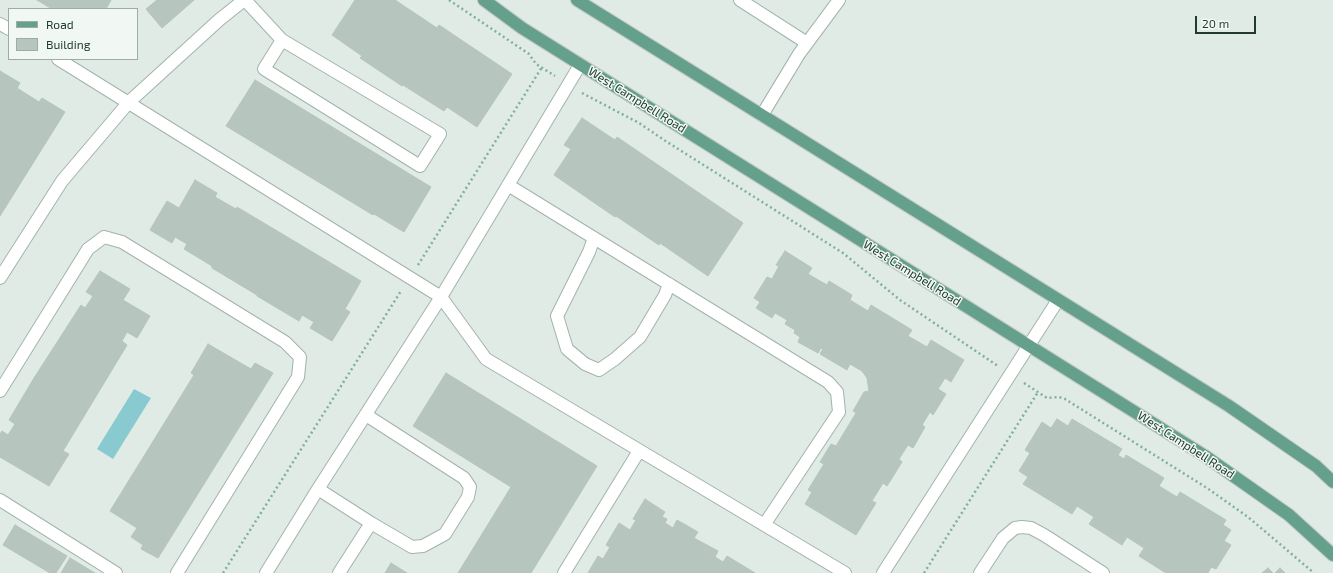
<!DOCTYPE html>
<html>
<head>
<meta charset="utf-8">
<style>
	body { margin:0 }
	#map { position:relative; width:1333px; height:573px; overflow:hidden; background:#e0ebe5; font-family:"Exo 2",sans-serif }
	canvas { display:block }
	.legend { position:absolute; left:8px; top:8px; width:130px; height:52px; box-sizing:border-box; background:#f1f8f4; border:1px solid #9eaca6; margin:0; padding:5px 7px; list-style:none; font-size:12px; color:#213b32 }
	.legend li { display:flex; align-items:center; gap:8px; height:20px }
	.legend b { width:20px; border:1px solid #9eaca6 }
	.scale { position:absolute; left:1195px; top:16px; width:61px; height:18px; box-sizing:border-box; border:2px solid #213b32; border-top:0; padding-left:5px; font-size:12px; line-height:14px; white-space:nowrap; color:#213b32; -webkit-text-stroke:3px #f1f8f4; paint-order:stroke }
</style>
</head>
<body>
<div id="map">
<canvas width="1333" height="573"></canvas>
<ul class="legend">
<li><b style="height:5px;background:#65a08d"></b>Road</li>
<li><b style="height:11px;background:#b6c6be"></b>Building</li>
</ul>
<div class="scale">20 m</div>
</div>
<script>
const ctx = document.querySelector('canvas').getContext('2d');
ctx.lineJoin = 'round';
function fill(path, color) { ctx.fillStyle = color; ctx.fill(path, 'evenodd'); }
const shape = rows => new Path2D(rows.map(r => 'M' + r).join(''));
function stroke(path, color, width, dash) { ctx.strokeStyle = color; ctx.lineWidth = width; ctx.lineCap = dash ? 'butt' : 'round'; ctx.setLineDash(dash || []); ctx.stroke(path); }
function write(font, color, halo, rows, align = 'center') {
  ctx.font = font + ' "Exo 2",sans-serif'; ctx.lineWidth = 3; ctx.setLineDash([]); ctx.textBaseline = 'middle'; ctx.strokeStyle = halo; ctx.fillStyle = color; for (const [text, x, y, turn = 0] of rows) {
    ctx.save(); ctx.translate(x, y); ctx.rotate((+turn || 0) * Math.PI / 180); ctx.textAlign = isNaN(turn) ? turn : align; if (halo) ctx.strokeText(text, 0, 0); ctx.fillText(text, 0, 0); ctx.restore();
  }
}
fill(shape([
	[134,389,151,398,113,459,97,449]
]), '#88cad0');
const building = shape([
	[37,0,111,0,106,9,52,9,37,0],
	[157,0,194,0,162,28,146,9,157,0],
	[355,0,395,0,437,28,439,25,512,74,477,127,447,107,444,111,403,85,402,86,360,58,362,56,332,35,355,0],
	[0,71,20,83,17,88,39,102,42,98,65,112,0,216,0,71],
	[255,80,431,187,404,232,374,214,373,215,226,126,255,80],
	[582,118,615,140,617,137,743,223,708,276,660,243,659,245,616,216,615,217,554,175,571,149,564,145,582,118],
	[195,180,217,193,215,197,236,209,237,207,361,281,345,309,350,312,332,341,310,328,314,322,302,315,299,321,257,296,257,295,212,268,212,266,184,249,187,244,175,237,172,243,150,230,167,201,179,208,195,180],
	[785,251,812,268,808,274,827,285,829,281,852,295,850,300,868,311,871,305,912,330,908,336,927,347,931,340,964,360,951,382,945,378,938,389,946,394,933,415,930,412,922,425,925,427,913,448,908,445,899,459,902,462,887,486,883,483,872,501,876,503,856,535,805,504,812,492,808,490,824,464,820,462,831,444,836,446,856,413,853,411,864,392,869,391,867,378,862,371,850,364,847,370,820,354,823,349,821,348,818,353,798,342,800,337,794,333,795,330,785,324,787,320,775,313,772,318,756,308,760,302,754,298,767,277,772,279,779,266,776,265,785,251],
	[100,271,130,289,123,300,150,316,137,338,127,332,122,341,127,345,63,451,69,454,49,486,0,457,0,434,2,431,8,435,15,424,9,420,34,378,81,305,85,308,93,296,86,292,100,271],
	[208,344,251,369,255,363,273,373,158,558,141,549,143,545,131,537,137,528,110,511,194,375,191,373,208,344],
	[446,373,597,466,531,573,458,573,511,487,413,426,446,373],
	[1057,419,1068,426,1072,419,1122,449,1118,455,1124,459,1126,455,1164,478,1159,486,1177,497,1180,492,1226,520,1223,525,1231,530,1224,541,1231,545,1216,569,1211,567,1208,573,1166,573,1139,556,1144,548,1127,537,1122,545,1089,524,1094,517,1077,506,1072,514,1023,484,1028,477,1019,471,1030,453,1025,450,1042,422,1051,428,1057,419],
	[645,499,665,512,662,517,667,519,665,523,673,528,677,520,698,532,694,538,718,551,715,557,723,562,727,556,755,573,588,573,598,556,603,559,610,547,606,545,619,523,630,530,636,520,633,519,645,499],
	[15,525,67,556,56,573,50,573,3,545,15,525],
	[70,558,95,573,61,573,70,558],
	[391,563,407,573,385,573,391,563],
	[1268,568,1273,573,1262,573,1268,568],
	[1280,568,1285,573,1275,573,1280,568]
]);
fill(building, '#b6c6be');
stroke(building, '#b3c5bc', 1);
const minor = shape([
	[245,0,282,40,440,134,420,166,264,69,282,40],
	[740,0,807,43],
	[0,24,9,29],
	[58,59,441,297,318,489,371,523,339,573],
	[580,65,441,297,486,359,845,573],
	[762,115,799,54,839,0],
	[508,185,828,382,837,392,839,412,764,525],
	[594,238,589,252,557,316,567,349,585,364,599,370,615,359,640,337,665,295,669,284],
	[0,278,62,181,129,102,219,20,244,0],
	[0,391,88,249,104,237,122,242,285,342,300,357,298,377,177,573],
	[366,415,464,478,470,487,468,497,445,534,423,546,412,547,371,523],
	[0,500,116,573],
	[266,573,318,489],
	[564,573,639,451],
	[883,573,1058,300],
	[980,573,1003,538,1015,528,1022,527,1031,528,1044,535,1103,573]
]);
const major = shape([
	[484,0,522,28,1205,456,1289,515,1333,555],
	[577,0,1229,406,1316,466,1333,482]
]);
stroke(minor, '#a3b3ac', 14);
stroke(major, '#c1c8c6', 14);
stroke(shape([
	[449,0,529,54,536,64,555,76],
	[582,93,639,123,664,140,843,253,900,300,998,366],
	[418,265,542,67],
	[1024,383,1047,398,1059,397,1065,399,1207,488,1248,517,1314,573],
	[223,573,401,291],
	[924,573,1038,392]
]), '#81af9d', 2.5, [2, 3]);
stroke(minor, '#fff', 12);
stroke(major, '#65a08d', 12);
write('12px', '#213b32', '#f1f8f4', [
	["West Campbell Road",637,100,32],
	["West Campbell Road",912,273,32],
	["West Campbell Road",1186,445,33]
]);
</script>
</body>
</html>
